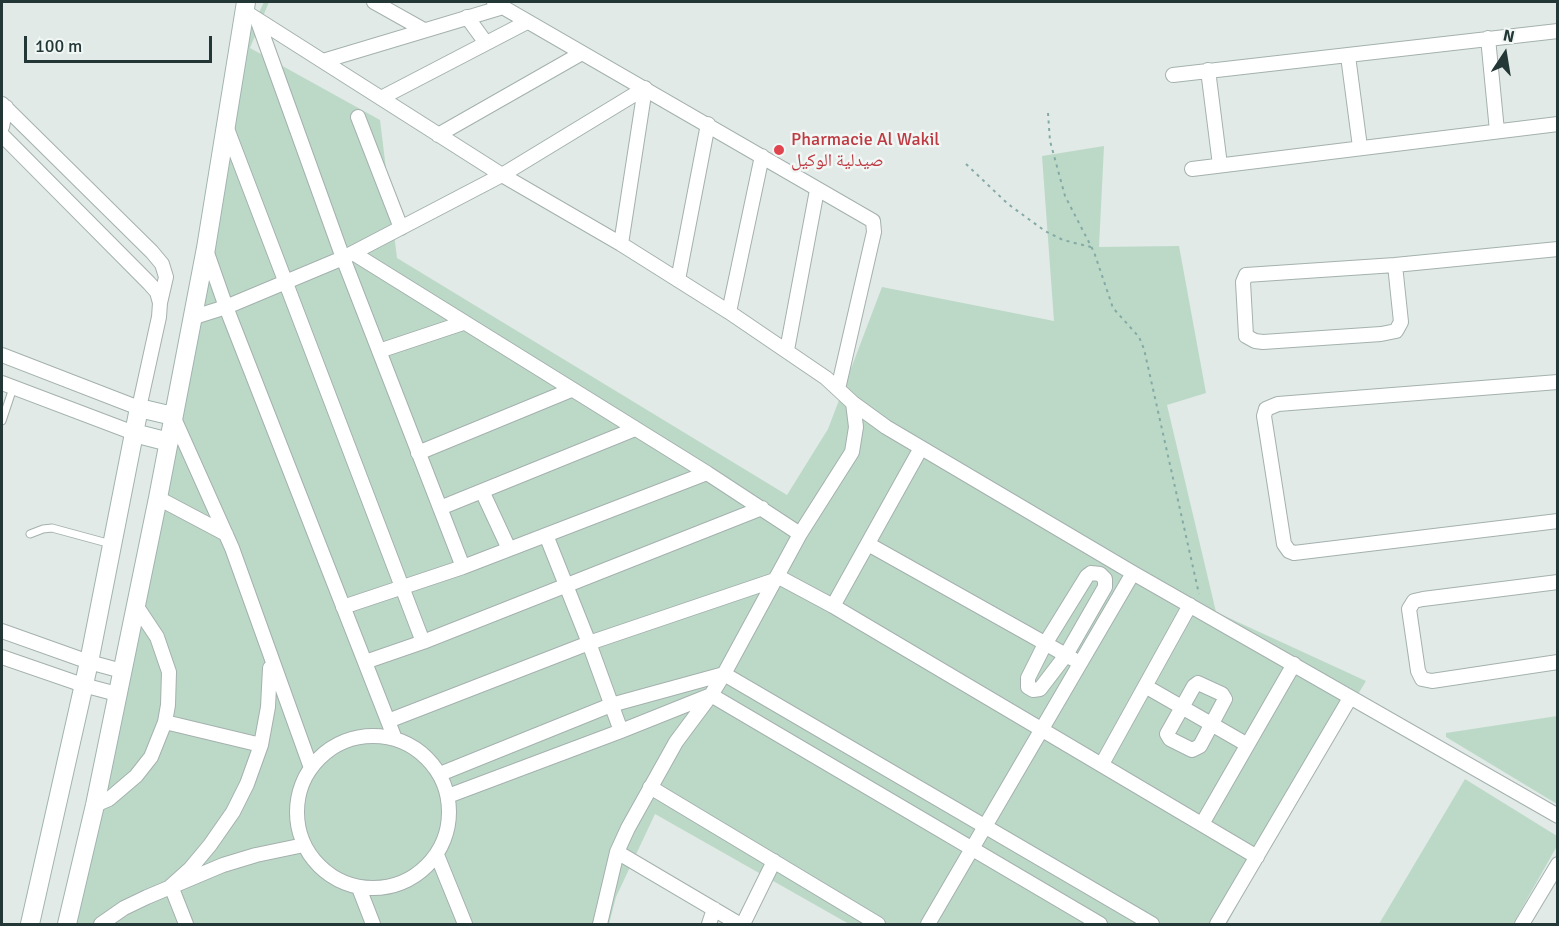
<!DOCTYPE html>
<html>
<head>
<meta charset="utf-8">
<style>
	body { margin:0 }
	#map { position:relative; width:1559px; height:926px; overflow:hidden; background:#e1eae7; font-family:Signika,sans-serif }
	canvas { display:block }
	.frame { position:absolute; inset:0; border:3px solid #233836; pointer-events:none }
	.north { position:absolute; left:1475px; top:24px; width:60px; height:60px; -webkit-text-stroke:4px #f1f7f5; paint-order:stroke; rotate:12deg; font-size:16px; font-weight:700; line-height:24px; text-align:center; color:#233836 }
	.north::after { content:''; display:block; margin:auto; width:21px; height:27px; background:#233836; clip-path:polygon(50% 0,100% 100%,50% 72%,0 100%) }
	.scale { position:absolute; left:24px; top:36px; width:188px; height:27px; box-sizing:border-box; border:3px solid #233836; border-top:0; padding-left:8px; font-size:18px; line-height:21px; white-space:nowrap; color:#233836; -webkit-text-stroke:4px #f1f7f5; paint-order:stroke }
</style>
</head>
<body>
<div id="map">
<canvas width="1559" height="926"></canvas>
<div class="frame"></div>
<div class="north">N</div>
<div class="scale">100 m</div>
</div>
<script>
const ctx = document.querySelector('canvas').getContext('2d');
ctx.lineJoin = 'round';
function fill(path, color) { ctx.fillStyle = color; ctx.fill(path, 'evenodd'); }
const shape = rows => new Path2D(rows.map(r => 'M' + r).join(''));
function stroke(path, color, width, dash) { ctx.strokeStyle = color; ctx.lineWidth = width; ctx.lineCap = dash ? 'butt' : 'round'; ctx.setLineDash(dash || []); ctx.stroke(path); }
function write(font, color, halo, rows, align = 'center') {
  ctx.font = font + ' Signika,"Noto Naskh Arabic",sans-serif'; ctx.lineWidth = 5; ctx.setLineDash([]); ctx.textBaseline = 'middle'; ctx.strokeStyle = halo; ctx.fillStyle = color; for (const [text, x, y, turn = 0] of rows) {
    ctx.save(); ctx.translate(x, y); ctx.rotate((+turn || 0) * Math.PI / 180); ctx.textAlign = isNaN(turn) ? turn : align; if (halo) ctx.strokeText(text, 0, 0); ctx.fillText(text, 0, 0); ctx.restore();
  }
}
fill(shape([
	[264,2,269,2,250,48,380,120,397,258,787,495,828,429,882,287,1054,321,1042,156,1104,146,1099,247,1179,246,1206,393,1167,405,1216,612,1366,681,1290,807,1227,924,849,924,655,814,616,897,609,924,69,924,235,63],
	[1557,716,1557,804,1446,737,1446,733],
	[1465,779,1557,836,1557,846,1513,924,1379,924]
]), '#bcd9c8');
const lane = shape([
	[2,421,13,388],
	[30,534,43,529,52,528,111,544]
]);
const street = shape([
	[374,2,424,30],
	[494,2,873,221,874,232,838,389],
	[244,11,502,175,621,244,729,312,826,378,853,403,886,427,1133,573,1558,816],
	[467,17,486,43],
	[257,19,343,258,463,567],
	[1488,38,1497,131],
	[1348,56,1360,147],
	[323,61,503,7],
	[1208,70,1220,165],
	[1173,75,1558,31],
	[381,98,527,22],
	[2,104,152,252,162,264,166,277,160,303],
	[358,117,401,228],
	[226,126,423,642],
	[2,127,6,107],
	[2,135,149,283,157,292,160,303,159,317,139,408,2,355],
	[438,135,582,53],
	[1192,169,1558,124],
	[206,250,226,307,395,739],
	[353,253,707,473,800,534],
	[1395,265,1401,322,1396,331,1381,334,1263,342,1255,341,1246,336,1243,282,1246,275,1395,265,1558,249],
	[678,280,708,124],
	[729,312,762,156],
	[191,318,226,307,343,258,502,175,645,88,621,244],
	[787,350,817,190],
	[379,351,463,323],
	[1558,382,1278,404,1266,409,1264,416,1284,544,1289,551,1294,553,1558,521],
	[2,383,134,433],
	[173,416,232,548,311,768],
	[418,453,571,390],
	[482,491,509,549],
	[158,498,226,534],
	[440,508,635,429],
	[546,535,589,643,621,731],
	[868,544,1073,659],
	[1091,573,1100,574,1105,579,1105,587,1066,655,1040,689,1033,690,1028,687,1028,678,1045,644,1087,576,1091,573],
	[777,576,833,606,1257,857],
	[1558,582,1423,599,1414,601,1409,609,1418,671,1422,679,1432,681,1558,662],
	[833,606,921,448],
	[343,607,463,567,707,473],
	[2,631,89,662,122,671],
	[2,657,83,685,117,694],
	[365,662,423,642,762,508],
	[1198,683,1222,694,1225,699,1200,746,1192,750,1170,739,1167,734,1194,686,1198,683],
	[1145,686,1246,744],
	[388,721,589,643,775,580],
	[165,722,261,745],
	'297 812a76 76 0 1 1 152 0a76 76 0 1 1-152 0Z',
	[1102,764,1190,605],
	[440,774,611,705,724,674,1152,924],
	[650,787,878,924],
	[448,796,621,731,711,695,1100,924],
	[95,805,109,799,136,776,151,757,165,722,168,705,169,672,157,637,135,604],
	[1202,824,1294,664],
	[617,852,739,924],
	[437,855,465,924],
	[359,888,373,924],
	[101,924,124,908,147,897,223,865,256,855,304,845],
	[186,924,171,886,190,869,210,845,233,812,247,784,261,745,268,707,270,668],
	[600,924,617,852,628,828,676,742,711,695,724,674,800,534,852,452,856,427,853,403],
	[709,924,714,909],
	[743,924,774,861],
	[928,924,1133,573],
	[1217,924,1350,698],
	[1522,924,1558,864]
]);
const secondary = shape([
	[134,433,169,442],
	[30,924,89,662,139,408,173,416],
	[67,924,95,805,158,498,206,248,246,2]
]);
stroke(lane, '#a4b1ae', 9);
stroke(street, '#a4b1ae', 16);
stroke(secondary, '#a1b4b0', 20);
stroke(shape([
	[1048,113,1050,141,1065,196,1094,252,1113,308,1139,337,1144,349,1199,594],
	[966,164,1008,204,1045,231,1063,240,1091,247]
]), '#84aaa5', 2, [3, 4.5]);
stroke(lane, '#fff', 7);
stroke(street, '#fff', 14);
stroke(secondary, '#fff', 18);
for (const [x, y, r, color] of [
	[779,150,6,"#e0444e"]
]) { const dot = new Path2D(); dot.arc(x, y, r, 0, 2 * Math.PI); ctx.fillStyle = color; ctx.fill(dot); stroke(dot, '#f1f7f5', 2); }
write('18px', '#be3a42', '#f1f7f5', [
	["Pharmacie Al Wakil",791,140],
	["صيدلية الوكيل",791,161]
], 'left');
</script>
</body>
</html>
